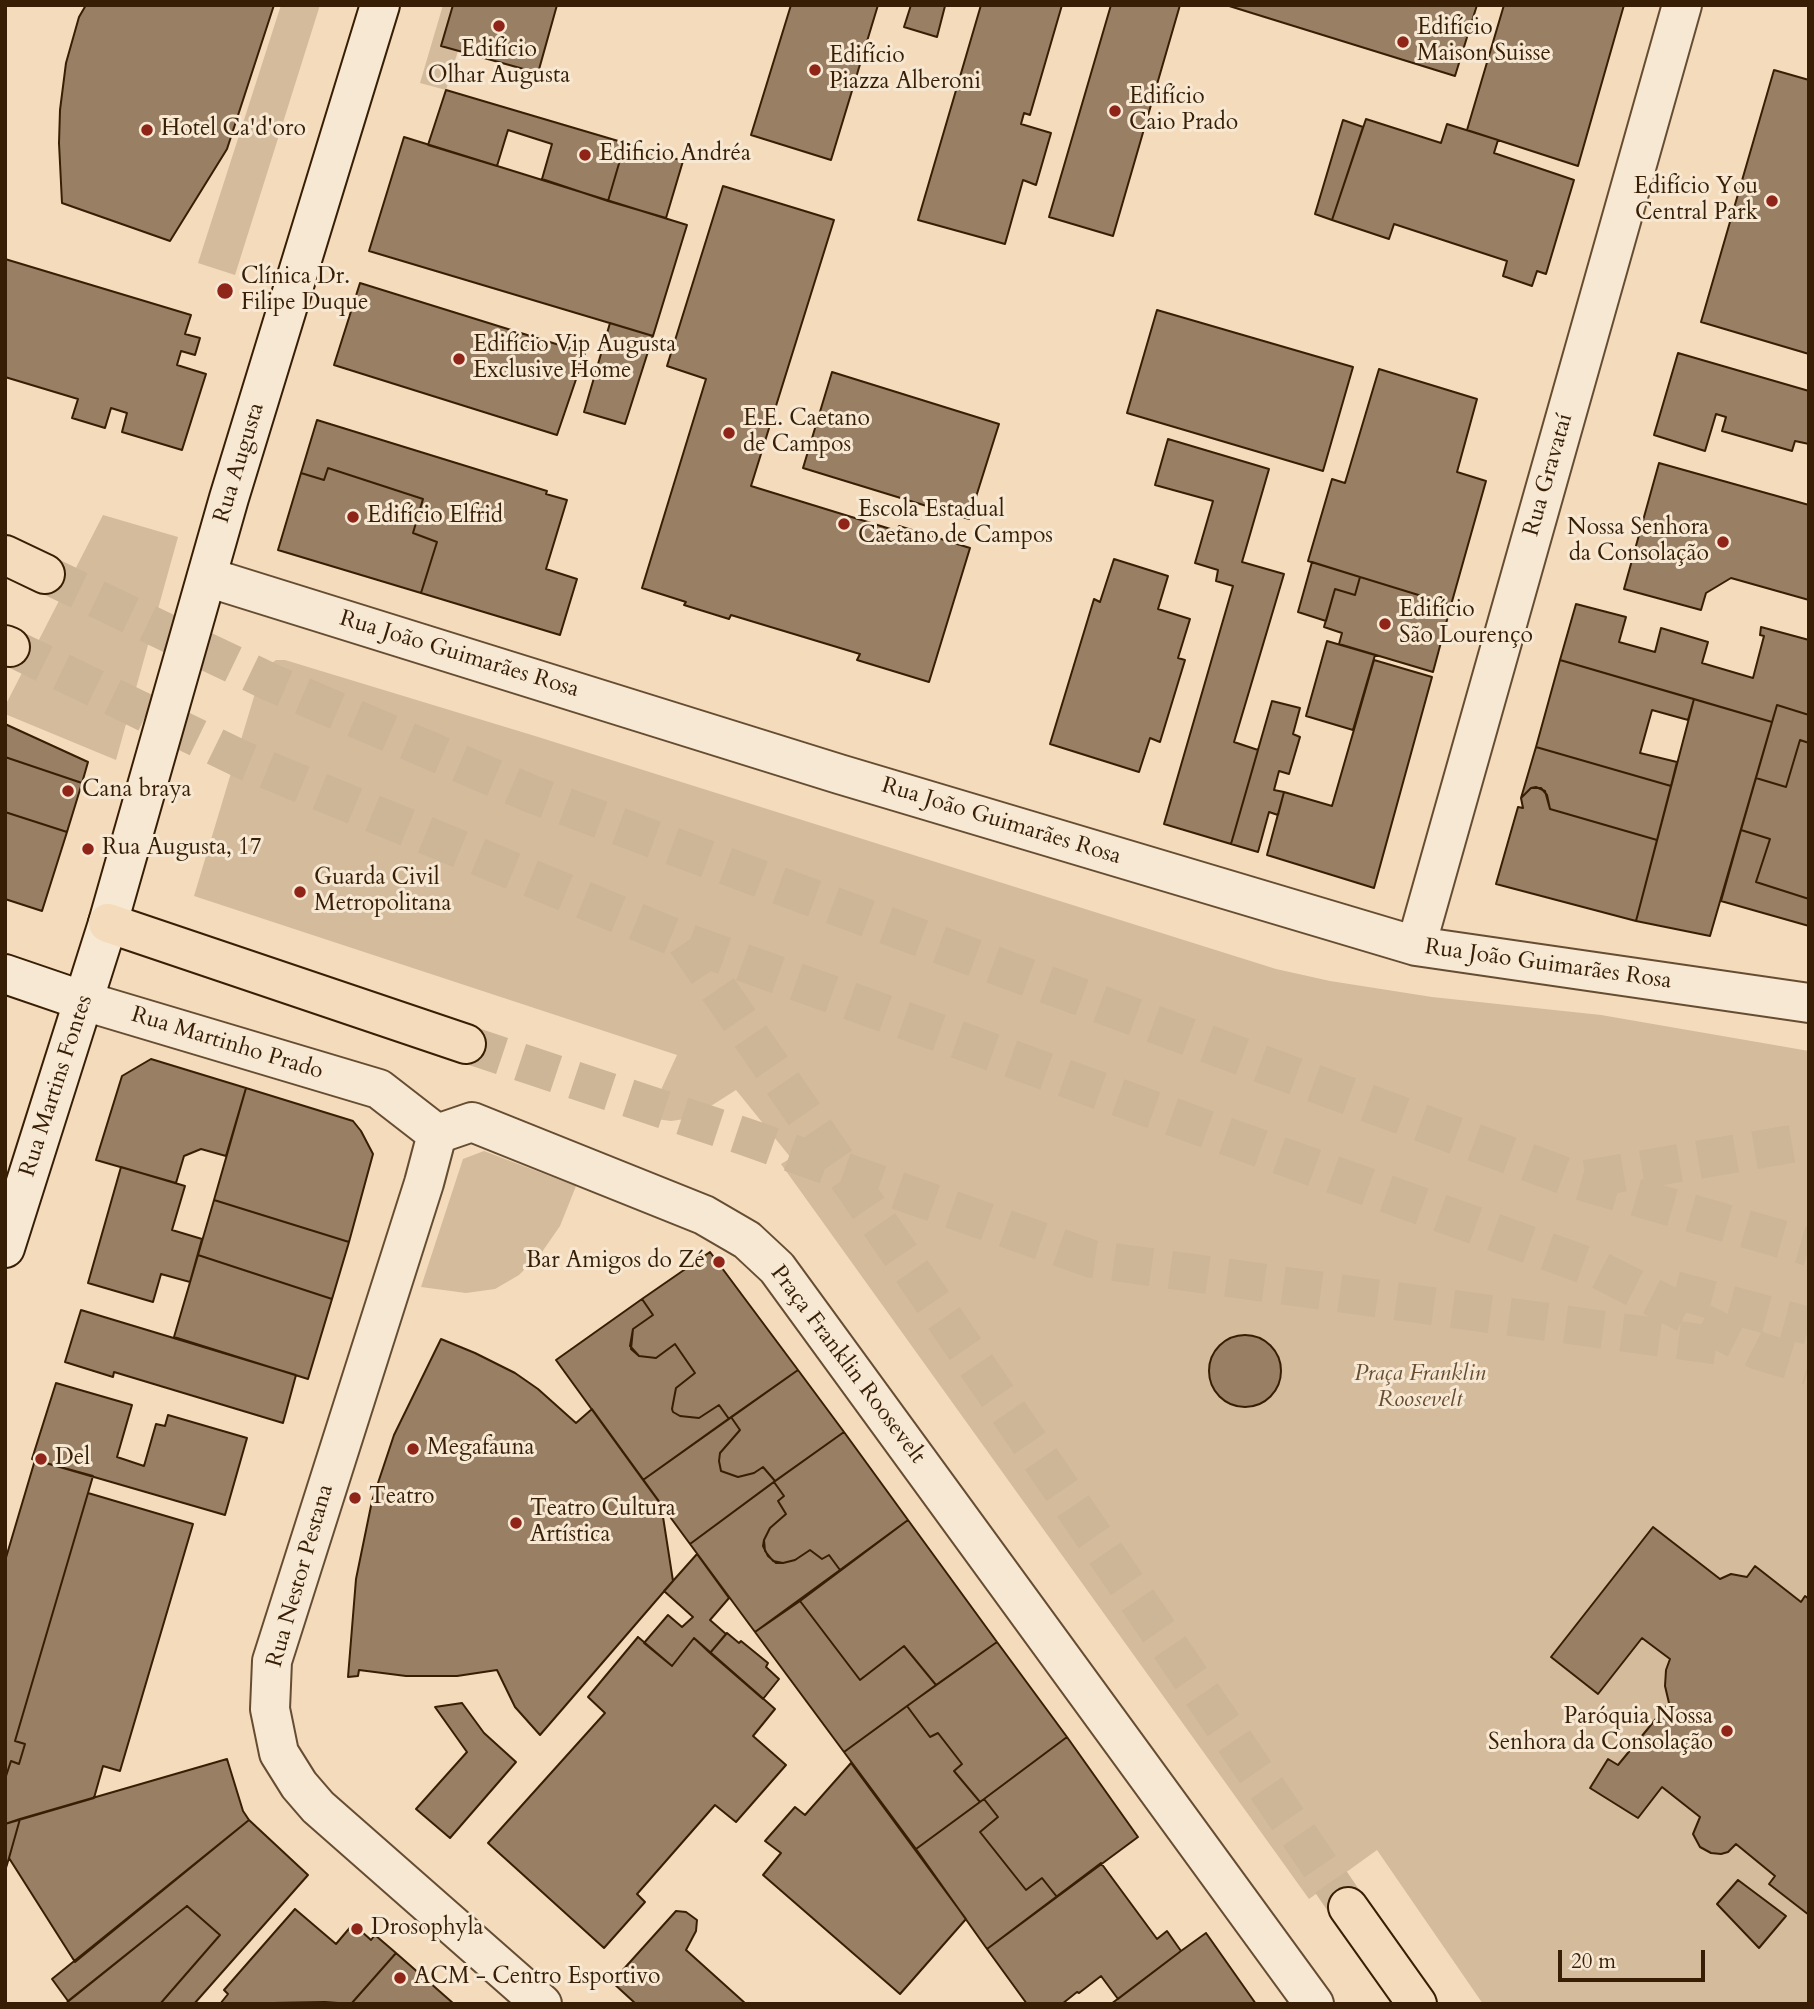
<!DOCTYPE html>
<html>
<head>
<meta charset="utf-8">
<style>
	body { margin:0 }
	#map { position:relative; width:1814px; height:2009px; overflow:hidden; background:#f3dbbb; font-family:Cardo,serif }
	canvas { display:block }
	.frame { position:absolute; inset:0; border:7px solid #371e05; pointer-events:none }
	.scale { position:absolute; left:1558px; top:1950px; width:147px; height:32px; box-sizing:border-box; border:4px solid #371e05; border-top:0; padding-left:9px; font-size:21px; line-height:24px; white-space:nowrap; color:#371e05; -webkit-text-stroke:5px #f7e8d3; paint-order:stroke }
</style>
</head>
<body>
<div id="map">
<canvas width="1814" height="2009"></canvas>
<div class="frame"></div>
<div class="scale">20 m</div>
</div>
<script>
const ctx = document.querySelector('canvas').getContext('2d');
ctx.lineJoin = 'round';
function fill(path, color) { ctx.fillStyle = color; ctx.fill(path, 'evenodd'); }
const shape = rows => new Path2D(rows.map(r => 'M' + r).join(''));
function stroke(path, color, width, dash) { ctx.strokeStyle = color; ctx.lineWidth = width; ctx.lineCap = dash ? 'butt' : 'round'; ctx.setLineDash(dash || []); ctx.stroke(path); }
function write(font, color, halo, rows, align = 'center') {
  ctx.font = font + ' Cardo,serif'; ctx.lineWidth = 6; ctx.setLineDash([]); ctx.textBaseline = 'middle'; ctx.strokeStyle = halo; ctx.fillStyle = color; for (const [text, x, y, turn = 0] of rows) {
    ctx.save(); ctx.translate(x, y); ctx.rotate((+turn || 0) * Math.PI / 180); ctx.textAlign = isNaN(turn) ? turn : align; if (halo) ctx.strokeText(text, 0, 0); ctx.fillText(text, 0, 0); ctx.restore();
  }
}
fill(shape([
	[281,5,320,5,235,275,198,263],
	[443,5,472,5,446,90,420,83],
	[103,515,178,537,116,760,5,714,5,706],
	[276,660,285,660,535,736,1276,969,1330,981,1432,997,1601,1015,1809,1051,1809,2004,1483,2004,1377,1850,1309,1899,781,1164,791,1158,736,1090,692,1118,671,1121,648,1118,677,1055,194,896,262,670],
	[484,1151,576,1186,560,1226,542,1252,519,1275,495,1289,466,1293,421,1287,463,1159]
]), '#d3bb9c');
const building = shape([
	[86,5,274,5,227,149,170,241,62,203,59,143,60,110,66,63,79,17,86,5],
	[453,5,557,5,538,73,441,46,453,5],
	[791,5,878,5,831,160,751,135,791,5],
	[911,5,945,6,937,37,904,27,911,5],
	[981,5,1062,5,1030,115,1024,113,1021,124,1051,133,1036,185,1023,180,1005,244,918,220,981,5],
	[1111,5,1180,5,1113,236,1049,217,1111,5],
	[1226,5,1477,5,1455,76,1226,5],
	[1504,5,1624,5,1578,166,1467,130,1504,5],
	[1774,70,1809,80,1809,354,1701,322,1774,70],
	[446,90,625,143,608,201,542,179,552,144,508,130,497,166,428,145,446,90],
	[1366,119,1441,143,1447,124,1498,140,1494,153,1574,180,1546,274,1537,271,1532,286,1503,276,1507,261,1394,224,1389,239,1332,220,1366,119],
	[1343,120,1363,127,1332,220,1315,214,1343,120],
	[404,137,687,225,653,336,369,251,404,137],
	[625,143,683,161,666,218,608,201,625,143],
	[723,186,834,220,751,486,897,531,899,526,970,548,929,682,857,660,860,654,731,615,729,619,684,605,686,602,642,588,706,379,667,366,723,186],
	[5,259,191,315,185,334,200,338,195,355,181,351,177,365,206,374,182,450,122,432,127,413,111,408,105,428,72,418,78,399,5,377,5,259],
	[360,283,585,353,557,435,334,365,360,283],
	[1157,310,1353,367,1323,471,1127,413,1157,310],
	[610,323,653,336,625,424,584,412,610,323],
	[1678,353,1809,391,1809,444,1795,441,1792,451,1722,431,1726,417,1716,414,1705,451,1654,435,1678,353],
	[1379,369,1477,399,1457,472,1486,481,1451,605,1308,561,1332,479,1345,483,1379,369],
	[832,372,999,424,969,519,803,468,832,372],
	[317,420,547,491,546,494,567,500,546,569,577,579,560,635,421,593,437,542,413,533,423,499,328,468,324,480,301,473,317,420],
	[1168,439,1269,469,1242,562,1284,574,1234,742,1258,750,1231,844,1164,824,1233,586,1216,581,1218,570,1195,563,1213,501,1155,485,1168,439],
	[1659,463,1809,505,1809,600,1731,578,1706,593,1701,610,1624,589,1659,463],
	[328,468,423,499,413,533,437,542,421,593,278,550,301,473,324,480,328,468],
	[1114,559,1168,576,1158,609,1190,619,1178,658,1185,660,1160,742,1150,738,1139,772,1050,744,1094,599,1100,602,1114,559],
	[1312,562,1360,577,1355,595,1335,589,1326,621,1298,612,1312,562],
	[1360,577,1451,605,1433,672,1339,644,1342,633,1324,627,1335,589,1355,595,1360,577],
	[1576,604,1626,617,1619,642,1655,652,1661,628,1708,642,1702,663,1753,678,1764,636,1760,635,1761,627,1809,640,1809,715,1777,705,1772,722,1560,660,1576,604],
	[1327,641,1375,655,1353,730,1306,716,1327,641],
	[1374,660,1432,677,1374,888,1267,855,1284,792,1332,806,1374,660],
	[1560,660,1694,699,1688,720,1652,710,1640,753,1677,762,1671,786,1536,747,1560,660],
	[1694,699,1772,722,1710,936,1636,921,1694,699],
	[1272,701,1300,708,1293,734,1300,737,1289,774,1279,771,1274,790,1284,792,1278,815,1269,812,1258,852,1231,844,1272,701],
	[1777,705,1809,715,1809,743,1800,740,1786,787,1756,778,1777,705],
	[5,724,88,762,82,783,5,757,5,724],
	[1800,740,1809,743,1809,899,1756,882,1770,839,1741,830,1756,778,1786,787,1800,740],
	[1536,747,1671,786,1657,840,1550,809,1547,795,1541,788,1531,788,1521,798,1536,747],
	[5,757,82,783,67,832,5,812,5,757],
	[1536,787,1545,791,1550,809,1657,840,1636,921,1496,884,1518,807,1523,808,1521,798,1531,788,1536,787],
	[5,812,67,832,42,911,5,899,5,812],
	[1741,830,1770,839,1756,882,1809,899,1809,926,1721,901,1741,830],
	[151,1059,246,1088,226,1156,201,1149,184,1156,176,1183,96,1160,122,1076,151,1059],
	[246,1088,353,1121,361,1131,373,1154,349,1242,214,1200,246,1088],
	[121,1167,185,1186,172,1230,202,1239,190,1282,161,1274,153,1302,88,1283,121,1167],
	[214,1200,349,1242,332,1299,198,1255,214,1200],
	[710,1252,798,1370,729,1419,719,1405,699,1418,680,1416,673,1412,672,1409,676,1388,695,1373,675,1344,656,1358,639,1356,630,1346,633,1329,653,1315,642,1299,710,1252],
	[198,1255,332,1299,308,1379,174,1337,198,1255],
	[642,1299,653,1315,633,1329,631,1349,639,1356,656,1358,675,1344,695,1373,676,1388,672,1409,673,1412,680,1416,699,1418,719,1405,729,1419,643,1480,556,1360,642,1299],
	[81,1310,296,1375,283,1423,114,1372,113,1377,65,1362,81,1310],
	'1209 1371a36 36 0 1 1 72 0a36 36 0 1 1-72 0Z',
	[441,1339,475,1353,515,1373,538,1389,576,1423,592,1409,661,1504,673,1581,540,1735,515,1707,497,1670,457,1676,406,1676,359,1670,358,1676,348,1677,356,1579,372,1501,394,1435,441,1339],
	[798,1370,844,1432,775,1481,763,1467,754,1473,738,1477,721,1471,719,1461,720,1453,740,1430,731,1417,798,1370],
	[56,1383,132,1405,117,1457,144,1466,156,1424,165,1426,168,1415,247,1438,225,1515,32,1459,56,1383],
	[731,1417,740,1430,720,1453,719,1461,721,1471,738,1477,754,1473,763,1467,775,1481,690,1544,643,1480,731,1417],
	[844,1432,908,1520,840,1570,829,1555,822,1559,810,1550,795,1560,783,1563,773,1561,765,1551,764,1540,770,1528,786,1514,778,1501,784,1496,774,1482,844,1432],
	[35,1460,93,1476,15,1741,25,1744,19,1764,11,1761,5,1779,5,1561,35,1460],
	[774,1482,784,1496,778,1501,786,1514,770,1528,764,1540,763,1546,768,1556,776,1563,783,1563,795,1560,810,1550,822,1559,829,1555,840,1570,755,1632,690,1544,774,1482],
	[88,1493,193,1524,120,1771,103,1766,94,1798,5,1824,5,1779,11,1761,19,1764,25,1744,15,1741,88,1493],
	[908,1520,997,1642,936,1685,904,1646,860,1680,800,1601,908,1520],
	[1653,1527,1720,1579,1731,1574,1747,1577,1755,1566,1801,1602,1805,1596,1809,1599,1809,1915,1769,1884,1775,1876,1736,1844,1728,1852,1721,1854,1711,1853,1700,1847,1693,1834,1700,1817,1662,1787,1638,1818,1590,1788,1608,1759,1618,1765,1669,1703,1665,1686,1666,1670,1670,1659,1642,1638,1598,1694,1551,1657,1653,1527],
	[697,1554,729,1598,710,1620,726,1634,710,1653,694,1638,672,1666,644,1643,668,1615,682,1627,693,1617,664,1591,697,1554],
	[800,1601,860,1680,904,1646,936,1685,844,1752,755,1632,800,1601],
	[727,1633,739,1643,741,1641,768,1663,766,1667,779,1679,763,1699,710,1653,727,1633],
	[638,1637,672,1666,694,1638,775,1709,753,1736,786,1765,736,1822,715,1805,637,1894,645,1902,604,1948,488,1843,605,1713,588,1697,638,1637],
	[997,1642,1067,1737,980,1802,954,1771,962,1764,938,1733,930,1737,907,1706,997,1642],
	[462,1703,484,1733,516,1762,450,1838,416,1809,467,1752,435,1707,462,1703],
	[907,1706,930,1737,938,1733,962,1764,954,1771,980,1802,916,1849,844,1752,907,1706],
	[1067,1737,1138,1837,1057,1897,1042,1878,1026,1890,980,1832,998,1817,984,1799,1067,1737],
	[227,1759,243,1811,249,1820,75,1962,9,1858,20,1819,227,1759],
	[851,1763,966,1919,900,1994,763,1875,781,1853,765,1841,795,1807,805,1815,851,1763],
	[984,1799,998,1817,980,1832,1026,1890,1042,1878,1057,1897,987,1949,916,1849,984,1799],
	[20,1819,9,1858,5,1871,5,1824,20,1819],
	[249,1820,308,1875,194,2004,160,2004,220,1935,187,1906,68,2001,52,1979,249,1820],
	[1101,1863,1157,1939,1167,1931,1181,1951,1118,1999,1101,1976,1079,1993,1077,1992,1062,2004,1027,2004,987,1949,1101,1863],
	[1738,1880,1786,1916,1759,1948,1717,1904,1738,1880],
	[187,1906,220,1935,160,2004,65,2004,187,1906],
	[295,1909,336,1944,353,1924,371,1940,375,1935,396,1953,351,2004,325,2002,220,2004,228,1994,224,1990,295,1909],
	[676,1911,686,1912,697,1920,696,1931,686,1950,746,2004,636,2004,612,1982,676,1911],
	[1206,1933,1256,2004,1111,2004,1181,1951,1206,1933],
	[396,1953,454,2004,351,2004,396,1953]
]);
fill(building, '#998064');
stroke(building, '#371e05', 2);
stroke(shape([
	[45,574,272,683,534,795,1576,1180,1809,1247],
	[10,647,243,760,686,942,1599,1270,1759,1351,1809,1366],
	[686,942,1348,1907],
	[466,1044,749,1138,1092,1259,1728,1347],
	[1586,1179,1809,1141],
	[1675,1290,1809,1326]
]), '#cdb597', 38, [38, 19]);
const minor = shape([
	[207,577,839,774,1416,946,1809,1003],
	[1416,946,1682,5],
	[437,1134,472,1122,704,1215,747,1240,777,1268,1314,2004]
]);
const tertiary = shape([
	[84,1001,379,1089,437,1134,424,1183,272,1661,270,1709,279,1753,299,1785,318,1807,542,2004]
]);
const secondary = shape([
	[5,974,84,1001],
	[5,1248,108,923,229,498,380,5]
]);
const trunk = shape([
	[5,555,45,574],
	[5,645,10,647],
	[108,923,466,1044],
	[1348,1907,1417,2004]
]);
stroke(minor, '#664d32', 42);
stroke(tertiary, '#664d32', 42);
stroke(secondary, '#371e05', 42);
stroke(trunk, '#371e05', 42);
stroke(minor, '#f7e8d3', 38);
stroke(tertiary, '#f7e8d3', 38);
stroke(secondary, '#f7e8d3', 38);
stroke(trunk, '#f3dbbb', 38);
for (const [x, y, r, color] of [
	[499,26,7,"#8f2418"],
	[1403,42,7,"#8f2418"],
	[815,70,7,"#8f2418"],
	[1115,111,7,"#8f2418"],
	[147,130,7,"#8f2418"],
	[585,155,7,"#8f2418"],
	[1772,201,7,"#8f2418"],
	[225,291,9,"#8f2418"],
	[459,359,7,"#8f2418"],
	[729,433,7,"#8f2418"],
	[353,517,7,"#8f2418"],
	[844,524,7,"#8f2418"],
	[1723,542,7,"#8f2418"],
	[1385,624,7,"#8f2418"],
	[68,791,7,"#8f2418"],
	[88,849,7,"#8f2418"],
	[300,892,7,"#8f2418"],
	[719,1262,7,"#8f2418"],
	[413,1449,7,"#8f2418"],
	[41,1459,7,"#8f2418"],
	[355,1498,7,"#8f2418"],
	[516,1523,7,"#8f2418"],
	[1727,1731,7,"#8f2418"],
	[357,1929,7,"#8f2418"],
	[400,1978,7,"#8f2418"]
]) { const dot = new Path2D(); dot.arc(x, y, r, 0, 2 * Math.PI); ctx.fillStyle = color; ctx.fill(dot); stroke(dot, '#f7e8d3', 2.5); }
write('23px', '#371e05', '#f7e8d3', [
	["Edifício",1417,29],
	["Maison Suisse",1417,55],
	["Edifício",499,51,"center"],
	["Olhar Augusta",499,77,"center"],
	["Edifício",829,57],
	["Piazza Alberoni",829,83],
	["Edifício",1129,98],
	["Caio Prado",1129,124],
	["Hotel Ca'd'oro",161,130],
	["Edificio Andréa",599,155],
	["Edifício You",1758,188,"right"],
	["Central Park",1758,214,"right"],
	["Clínica Dr.",241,278],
	["Filipe Duque",241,304],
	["Edifício Vip Augusta",473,346],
	["Exclusive Home",473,372],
	["E.E. Caetano",743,420],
	["de Campos",743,446],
	["Escola Estadual",858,511],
	["Caetano de Campos",858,537],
	["Edifício Elfrid",367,517],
	["Nossa Senhora",1709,529,"right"],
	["da Consolação",1709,555,"right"],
	["Edifício",1399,611],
	["São Lourenço",1399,637],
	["Cana braya",82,791],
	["Rua Augusta, 17",102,849],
	["Guarda Civil",314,879],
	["Metropolitana",314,905],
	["Bar Amigos do Zé",705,1262,"right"],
	["Megafauna",427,1449],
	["Del",55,1459],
	["Teatro",369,1498],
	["Teatro Cultura",530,1510],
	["Artística",530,1536],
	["Paróquia Nossa",1713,1718,"right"],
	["Senhora da Consolação",1713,1744,"right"],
	["Drosophyla",371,1929],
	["ACM - Centro Esportivo",414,1978]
], 'left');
write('23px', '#371e05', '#f7e8d3', [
	["Rua Augusta",240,463,-73],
	["Rua Gravataí",1549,475,-74],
	["Rua João Guimarães Rosa",459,655,17],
	["Rua João Guimarães Rosa",1001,822,17],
	["Rua João Guimarães Rosa",1548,965,8],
	["Rua Martinho Prado",227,1044,17],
	["Rua Martins Fontes",57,1086,-72],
	["Praça Franklin Roosevelt",847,1365,53],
	["Rua Nestor Pestana",301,1576,-74]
]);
write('italic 23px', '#664d32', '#f7e8d3', [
	["Praça Franklin",1420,1375],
	["Roosevelt",1420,1401]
]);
</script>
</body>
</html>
